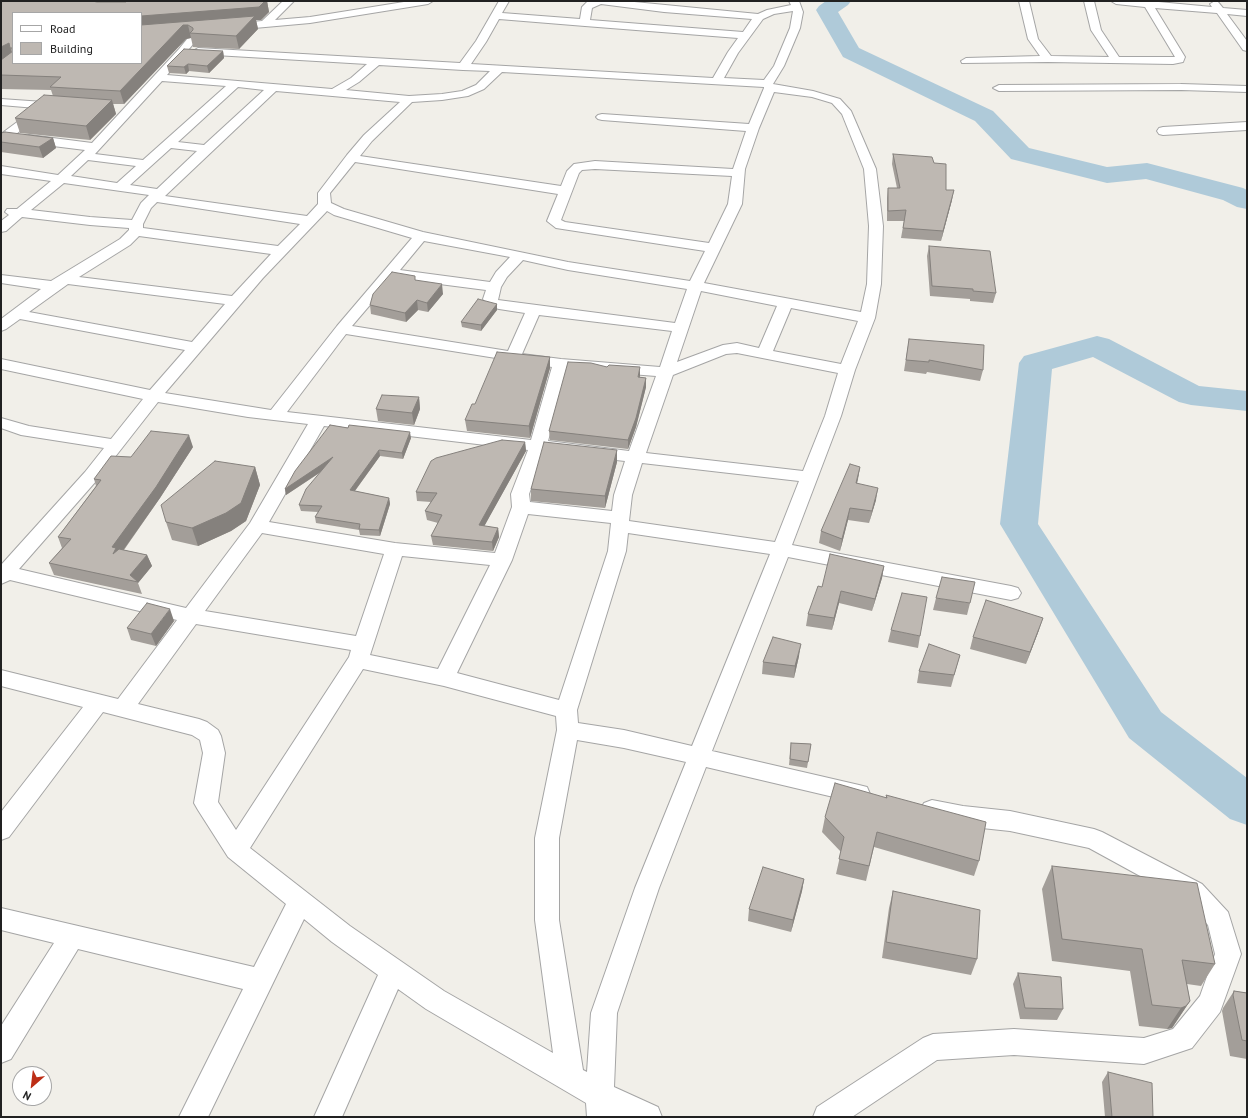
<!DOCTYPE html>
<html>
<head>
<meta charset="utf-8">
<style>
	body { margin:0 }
	#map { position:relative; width:1248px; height:1118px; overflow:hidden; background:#f1efe9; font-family:"PT Sans",sans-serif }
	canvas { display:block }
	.frame { position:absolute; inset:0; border:2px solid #212121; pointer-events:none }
	.legend { position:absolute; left:12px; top:12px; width:130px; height:52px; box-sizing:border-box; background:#fff; border:1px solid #a6a6a6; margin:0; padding:5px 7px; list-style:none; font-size:12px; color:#212121 }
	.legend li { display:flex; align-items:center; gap:8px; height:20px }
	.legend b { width:20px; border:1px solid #a6a6a6 }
	.north { position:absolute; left:12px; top:1066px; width:40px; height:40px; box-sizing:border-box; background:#fff; border:1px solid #a6a6a6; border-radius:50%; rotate:208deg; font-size:11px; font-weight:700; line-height:16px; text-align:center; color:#212121 }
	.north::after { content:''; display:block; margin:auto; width:14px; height:18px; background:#bd2e16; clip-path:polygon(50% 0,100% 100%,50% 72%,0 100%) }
</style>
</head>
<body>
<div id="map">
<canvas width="1248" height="1118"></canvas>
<div class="frame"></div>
<ul class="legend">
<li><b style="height:5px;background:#fff"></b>Road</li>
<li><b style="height:11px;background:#beb8b2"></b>Building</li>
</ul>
<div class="north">N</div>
</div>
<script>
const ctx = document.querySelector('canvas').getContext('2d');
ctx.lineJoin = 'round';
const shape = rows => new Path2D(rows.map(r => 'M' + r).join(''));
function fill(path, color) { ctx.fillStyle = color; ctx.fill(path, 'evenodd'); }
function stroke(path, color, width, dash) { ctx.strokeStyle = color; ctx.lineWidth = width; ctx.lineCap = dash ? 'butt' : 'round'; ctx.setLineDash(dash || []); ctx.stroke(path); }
fill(shape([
	[826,1,851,1,848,5,838,12,859,48,993,111,1029,148,1107,167,1147,163,1243,188,1247,190,1247,209,1237,207,1223,200,1146,179,1107,183,1011,159,975,121,843,57,816,10,819,6,826,1],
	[1097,336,1109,339,1199,386,1247,391,1247,411,1191,405,1179,402,1093,357,1052,369,1038,524,1161,712,1247,778,1247,825,1230,819,1129,738,1000,524,1019,363,1024,356,1097,336]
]), '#afcad9');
const minor = shape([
	[283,1,294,1,275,20,310,17,410,1,433,1,428,4,310,23,232,30,227,27,232,24,262,21,283,1],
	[499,1,509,1,502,13,580,19,582,7,587,2,590,1,624,1,758,14,767,10,791,5,789,1,799,1,803,12,800,28,784,66,773,84,813,91,840,99,851,111,876,169,883,226,881,284,875,318,855,370,841,416,792,545,1011,586,1018,588,1021,593,1018,598,1011,600,788,557,712,751,859,785,867,787,870,794,867,801,859,803,706,767,659,888,617,1013,614,1087,658,1107,662,1117,587,1117,586,1103,426,1009,398,989,342,1117,314,1117,378,975,332,942,304,919,208,1117,179,1117,243,989,78,949,11,1059,1,1063,1,1026,54,943,1,930,1,908,254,967,286,904,228,857,198,810,194,803,203,753,200,740,192,735,103,712,9,837,1,840,1,812,83,707,1,686,1,670,118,699,177,620,10,580,1,584,1,565,85,472,104,448,21,435,1,428,1,418,29,426,111,439,143,399,1,369,1,359,150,390,185,350,20,319,6,329,1,331,1,319,41,289,1,283,1,275,51,281,120,239,129,230,129,228,90,225,22,217,6,231,1,232,1,221,9,215,5,212,7,209,17,209,51,181,1,174,1,166,58,175,85,150,29,143,25,142,23,139,25,136,29,135,92,143,179,49,196,28,204,28,205,30,167,75,332,89,351,78,367,64,198,54,193,51,198,48,460,63,476,41,499,1],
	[601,4,664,12,752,19,743,32,590,20,592,8,601,4],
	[793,11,790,28,774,66,764,80,724,78,738,53,763,19,774,14,793,11],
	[499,19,585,26,738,38,728,52,713,78,471,64,486,42,499,19],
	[379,65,463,70,490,71,476,85,462,91,442,94,409,96,346,90,359,82,379,65],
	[502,72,764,87,764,88,749,124,602,114,598,115,596,117,598,119,602,120,746,131,733,169,595,161,574,164,567,171,561,186,360,156,372,141,412,102,442,100,468,96,484,89,502,72],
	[162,81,226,86,143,160,95,154,162,81],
	[238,87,264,90,204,145,178,142,238,87],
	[276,91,400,102,364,135,347,155,318,193,318,204,307,216,165,196,276,91],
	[774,92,812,97,832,103,842,114,864,169,869,226,867,284,861,312,704,283,742,204,745,169,759,128,774,92],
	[171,148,197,151,157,189,130,185,171,148],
	[88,160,136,166,117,183,71,176,88,160],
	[355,162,558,194,547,221,556,228,705,251,690,281,568,262,423,232,344,209,331,203,330,193,355,162],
	[595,169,732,176,728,204,709,243,565,222,561,220,579,173,582,170,595,169],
	[64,183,149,195,141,203,132,220,90,217,31,210,64,183],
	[157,202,300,224,278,246,143,228,143,224,151,208,157,202],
	[327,211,334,215,412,238,337,326,271,410,165,393,263,278,327,211],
	[139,236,271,254,232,296,79,277,130,245,139,236],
	[424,241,510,257,496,272,490,282,400,270,424,241],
	[523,260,568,270,687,289,675,323,498,300,501,287,507,277,523,260],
	[393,278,486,290,483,299,488,306,499,309,525,313,508,351,352,326,393,278],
	[68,284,225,304,192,342,29,312,68,284],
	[701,291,777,306,759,348,737,343,723,345,677,362,701,291],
	[791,308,858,321,841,364,773,351,791,308],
	[539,315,672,331,660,367,561,359,522,354,539,315],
	[346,334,552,367,531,440,287,412,346,334],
	[737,353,838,373,825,416,803,471,646,453,673,375,726,354,737,353],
	[567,369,656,376,629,451,548,441,567,369],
	[158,402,248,417,308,424,250,523,186,608,19,569,97,480,158,402],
	[324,426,528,450,511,494,512,507,495,553,395,543,269,522,324,426],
	[544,452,625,461,614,495,612,511,530,502,529,494,544,452],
	[642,463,799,481,775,542,629,521,632,495,642,463],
	[528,514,611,523,608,551,559,700,457,673,512,560,528,514],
	[262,533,384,554,356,636,205,611,262,533],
	[628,533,770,554,692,746,624,730,578,723,577,710,626,551,628,533],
	[402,556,490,565,438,669,370,655,402,556],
	[196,624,351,650,349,657,236,830,218,802,225,753,221,736,218,730,207,722,199,719,138,704,196,624],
	[363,669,444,686,556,716,557,730,535,838,535,920,553,1053,444,991,350,926,250,848,363,669],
	[577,740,624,748,686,762,635,888,591,1013,587,1072,583,1070,559,920,559,838,577,740],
	[1019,1,1029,1,1038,39,1051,56,1109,57,1091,30,1084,1,1094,1,1101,30,1119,57,1175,57,1145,7,1116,4,1111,1,1148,1,1212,7,1210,4,1215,1,1218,2,1223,8,1247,10,1247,16,1227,14,1247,41,1247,51,1243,50,1217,13,1155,8,1185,57,1183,62,1173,64,1048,62,962,63,961,61,966,58,1040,56,1028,39,1019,1],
	[1181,84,1247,86,1247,92,1181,90,999,91,993,88,999,85,1181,84],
	[1,99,58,103,62,104,64,106,62,108,58,109,41,108,44,111,42,113,5,143,1,144,1,134,36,108,1,105,1,99],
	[1247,122,1247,130,1163,135,1159,134,1157,131,1159,128,1163,127,1247,122],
	[932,800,963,806,1010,811,1094,829,1102,832,1202,884,1228,912,1241,954,1220,1012,1192,1048,1144,1064,1014,1055,937,1060,852,1117,813,1117,817,1107,923,1038,933,1034,1014,1029,1144,1038,1173,1029,1200,996,1215,954,1208,925,1184,900,1089,848,1010,831,963,826,924,817,920,810,924,803,932,800]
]);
stroke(minor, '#a5a5a5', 2);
fill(minor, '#fff');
fill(shape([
	[1,1,267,1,269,12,261,20,256,20,258,29,239,49,193,47,191,38,186,39,124,104,113,104,116,114,90,140,20,133,15,118,53,96,51,90,1,89],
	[13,13,141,63,13,63],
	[223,51,224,58,209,73,189,71,186,74,169,73,167,66],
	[1,133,53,138,56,148,43,158,1,152],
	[893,154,946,190,952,200,941,241,901,238,904,221,887,221,887,198,888,188,897,188,892,164],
	[929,246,996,293,993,303,970,301,970,299,930,296,927,256],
	[415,280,443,294,428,312,418,310,406,322,371,314,370,305],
	[497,304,497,310,481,331,462,327,461,322],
	[909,339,983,370,980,381,927,372,926,374,904,371],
	[550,357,550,368,530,438,467,431,465,420],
	[640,377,646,378,646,387,636,427,628,449,550,440,549,431],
	[419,397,420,409,414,425,378,421,376,409],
	[330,425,411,438,403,459,380,456,355,491,389,498,390,504,380,536,360,535,359,530,316,523,315,517,318,512,301,511,299,505,321,472,286,495,285,489],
	[525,442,526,451,484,526,498,528,499,537,493,551,433,545,431,536,438,523,427,520,425,511,431,502,417,501,416,492],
	[193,447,160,498,124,550,147,555,152,566,138,583,142,594,54,575,49,563,62,548,58,537,96,486,94,479,131,457],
	[617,450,617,462,605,508,531,501,531,489],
	[255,467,260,485,246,521,231,531,198,546,172,540,166,522],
	[860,467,857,483,876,500,869,523,848,520,840,551,819,543,821,531],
	[884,566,882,578,872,611,839,603,832,630,806,626,808,614,822,587],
	[936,598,970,603,967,615,933,610],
	[174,621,156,646,131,640,127,628],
	[891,630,920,636,918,648,888,642],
	[1039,630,1026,664,970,649,973,637],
	[960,655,951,687,917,683,919,671],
	[799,656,794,678,762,674,763,662],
	[791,743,811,744,807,768,789,765],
	[886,795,979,861,974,876,874,847,866,881,836,874,841,852,822,832,825,817,886,797],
	[1052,866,1215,964,1201,986,1187,984,1190,1001,1172,1028,1167,1029,1139,1026,1130,971,1052,961,1042,889],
	[804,879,802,891,791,932,748,921,749,909],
	[893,891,977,959,971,975,882,958,889,908],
	[1018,973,1063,1009,1057,1020,1020,1019,1013,984],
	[1234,991,1247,993,1247,1059,1230,1056,1222,1011,1223,1008],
	[1108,1072,1153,1117,1105,1117,1102,1082]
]), '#a39e99');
fill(shape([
	[265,1,267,1,269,12,261,20,256,20,258,29,239,49,236,36,188,25,191,38,186,39,124,104,120,91,141,30,141,16],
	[9,43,13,57,1,63,1,47],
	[223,51,224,58,209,73,207,66],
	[188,64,189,71,186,74,184,67],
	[112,100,116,114,90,140,86,126],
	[53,138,56,148,43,158,39,147],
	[954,190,952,200,941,241,943,231],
	[442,284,443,294,428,312,427,303],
	[417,300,418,310,406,322,405,313],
	[497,304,497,310,481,331,481,325],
	[550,357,550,368,530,438,529,426],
	[640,367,640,376,638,386,638,377],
	[646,378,646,387,636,427,628,449,628,440],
	[419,397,420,409,414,425,412,413],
	[410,432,411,438,403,459,402,453],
	[189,435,193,447,160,498,119,556,117,566,112,547],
	[525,442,526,451,480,534,479,525],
	[379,450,380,456,351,496,350,490],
	[617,450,617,462,605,508,605,496],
	[333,457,334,463,286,495,285,489],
	[255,467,260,485,246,521,231,531,198,546,192,528],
	[860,467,858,479,854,495,856,483],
	[878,488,876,500,869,523,872,511],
	[389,498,390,504,380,536,379,530],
	[850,508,848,520,840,551,842,539],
	[498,528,499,537,493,551,492,542],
	[147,555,152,566,138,583,138,582,130,575],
	[884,566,882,578,872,611,875,599],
	[841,591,839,603,832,630,834,618],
	[170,609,174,621,156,646,151,634],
	[1043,618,1039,630,1026,664,1030,652],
	[801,644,799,656,794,678,795,666],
	[804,879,802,891,791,932,793,920],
	[1190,1001,1172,1028,1167,1029,1181,1008]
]), '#85817d');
const building = shape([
	[1,1,92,1,97,2,126,2,127,1,265,1,259,7,141,16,141,13,13,13,13,50,13,48,10,48,9,43,1,47,1,1],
	[255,16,236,36,190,33,193,30,193,28,188,25,183,25,120,91,50,87,61,77,1,75,1,60,13,51,13,63,141,63,141,25,255,16],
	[184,49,223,51,207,66,188,64,184,67,167,66,184,49],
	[44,95,112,100,86,126,15,118,44,95],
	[5,132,53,138,39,147,1,142,1,133,5,132],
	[893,154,932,157,934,163,946,164,946,190,954,190,943,231,903,228,906,210,888,211,888,188,900,188,893,154],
	[929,246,990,251,996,293,973,291,973,289,932,286,929,246],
	[392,272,415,276,415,280,442,284,427,303,417,300,405,313,370,305,373,294,392,272],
	[478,299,497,304,481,325,461,322,478,299],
	[909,339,984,345,983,370,929,360,929,362,906,360,909,339],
	[497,352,550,357,529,426,465,420,472,404,475,404,497,352],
	[568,362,591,363,607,367,609,365,640,367,638,377,646,378,636,418,628,440,549,431,568,362],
	[382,395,419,397,412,413,376,409,382,395],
	[330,425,348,428,349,425,410,432,402,453,379,450,350,490,389,498,379,530,359,529,360,524,315,517,322,506,299,505,306,489,333,457,285,489,295,471,330,425],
	[151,431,189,435,156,487,112,547,116,548,113,554,119,549,147,555,130,575,138,582,49,563,71,539,58,537,101,480,94,479,111,456,131,457,151,431],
	[502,440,525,442,479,525,498,528,492,542,431,536,442,515,425,511,437,493,416,492,431,461,436,458,502,440],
	[544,442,617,450,605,496,531,489,544,442],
	[215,461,255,467,241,503,226,513,192,528,166,522,161,505,215,461],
	[850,464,860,467,856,483,878,488,872,511,850,508,842,539,821,531,850,464],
	[830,554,884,566,875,599,841,591,834,618,808,614,818,586,822,587,830,554],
	[942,577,975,582,970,603,936,598,942,577],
	[902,593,927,597,920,636,891,630,902,593],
	[986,600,1043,618,1030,652,973,637,986,600],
	[147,603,170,609,151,634,127,628,147,603],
	[773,637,801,644,795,666,763,662,773,637],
	[929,644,960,655,954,675,919,671,929,644],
	[791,743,811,744,808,762,790,759,791,743],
	[835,783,887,798,886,795,986,822,979,861,877,832,869,866,839,859,844,837,825,817,835,783],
	[1052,866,1197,883,1215,964,1182,960,1190,1001,1186,1006,1181,1008,1152,1005,1142,949,1062,939,1052,866],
	[763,867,804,879,793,920,749,909,763,867],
	[893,891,980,910,977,959,886,942,893,891],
	[1018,973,1061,977,1063,1009,1025,1008,1018,973],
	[1234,991,1247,993,1247,1041,1242,1040,1233,995,1234,991],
	[1108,1072,1152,1083,1153,1117,1112,1117,1108,1072]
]);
fill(building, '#beb8b2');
stroke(building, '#85817d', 1);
</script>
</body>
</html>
